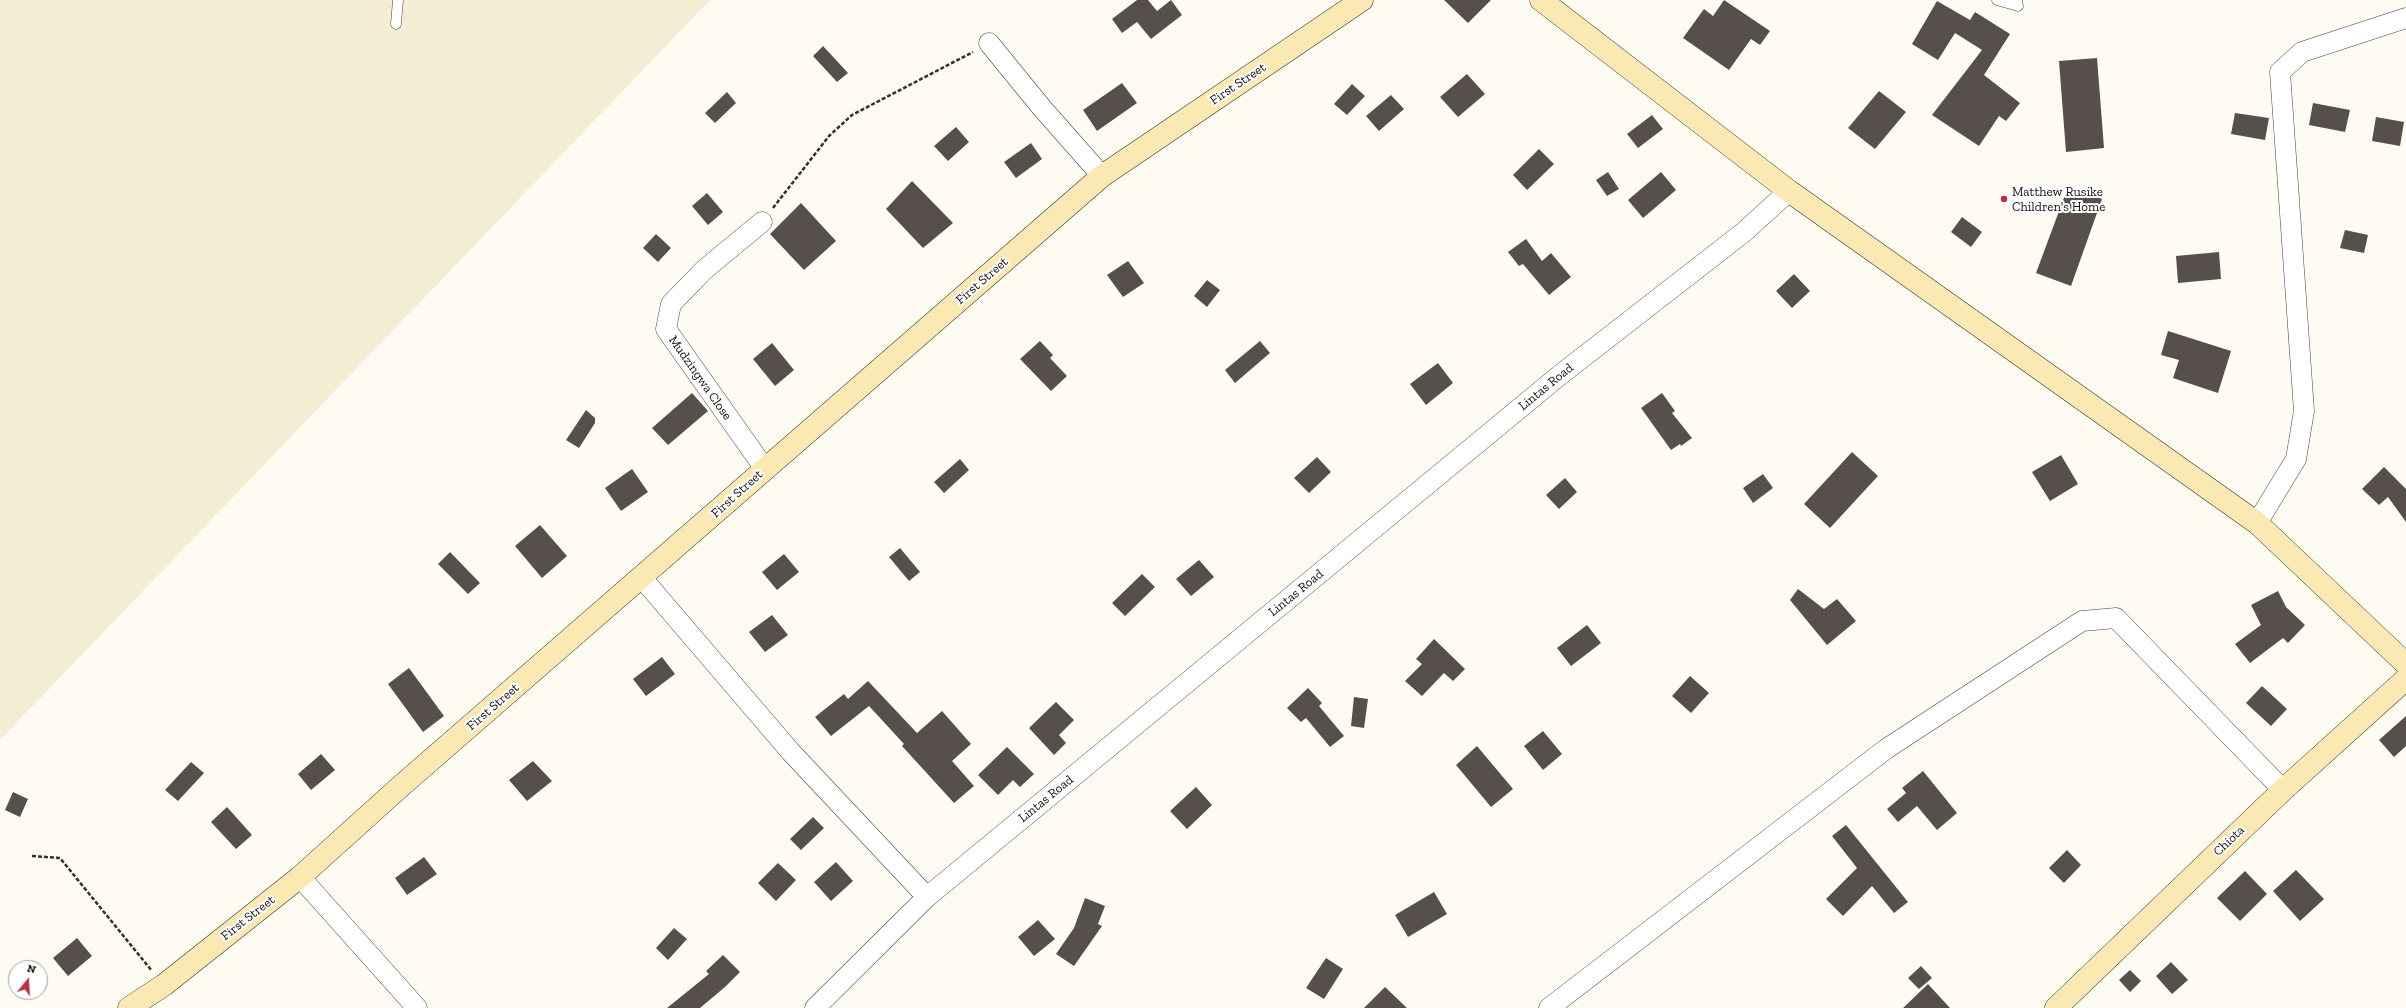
<!DOCTYPE html>
<html>
<head>
<meta charset="utf-8">
<style>
	body { margin:0 }
	#map { position:relative; width:2406px; height:1008px; overflow:hidden; background:#fefbf3; font-family:"Zilla Slab",serif }
	canvas { display:block }
	.north { position:absolute; left:8px; top:960px; width:40px; height:40px; box-sizing:border-box; background:#fff; border:1px solid #9f9f9f; border-radius:50%; rotate:18deg; font-size:11px; font-weight:700; line-height:16px; text-align:center; color:#0f0f0f }
	.north::after { content:''; display:block; margin:auto; width:14px; height:18px; background:#b73046; clip-path:polygon(50% 0,100% 100%,50% 72%,0 100%) }
</style>
</head>
<body>
<div id="map">
<canvas width="2406" height="1008"></canvas>
<div class="north">N</div>
</div>
<script>
const ctx = document.querySelector('canvas').getContext('2d');
ctx.lineJoin = 'round';
function fill(path, color) { ctx.fillStyle = color; ctx.fill(path, 'evenodd'); }
const shape = rows => new Path2D(rows.map(r => 'M' + r).join(''));
function stroke(path, color, width, dash) { ctx.strokeStyle = color; ctx.lineWidth = width; ctx.lineCap = dash ? 'butt' : 'round'; ctx.setLineDash(dash || []); ctx.stroke(path); }
function write(font, color, halo, rows, align = 'center') {
  ctx.font = font + ' "Zilla Slab",serif'; ctx.lineWidth = 4; ctx.setLineDash([]); ctx.textBaseline = 'middle'; ctx.strokeStyle = halo; ctx.fillStyle = color; for (const [text, x, y, turn = 0] of rows) {
    ctx.save(); ctx.translate(x, y); ctx.rotate((+turn || 0) * Math.PI / 180); ctx.textAlign = isNaN(turn) ? turn : align; if (halo) ctx.strokeText(text, 0, 0); ctx.fillText(text, 0, 0); ctx.restore();
  }
}
fill(shape([
	[0,0,710,0,0,740]
]), '#f3edd4');
fill(shape([
	[1137,0,1148,0,1157,11,1171,0,1182,15,1151,39,1137,22,1122,33,1112,19],
	[1444,0,1491,0,1468,23],
	[1724,0,1770,31,1760,45,1751,39,1729,70,1683,38,1704,9,1713,16],
	[1937,1,1970,20,1975,12,2010,34,1984,75,2020,103,2006,121,1999,116,1979,146,1932,115,1982,50,1955,33,1938,60,1912,44],
	[823,46,848,73,837,82,813,56],
	[2097,58,2104,148,2066,152,2059,61],
	[1467,74,1485,94,1458,117,1440,97],
	[1122,83,1137,103,1097,131,1083,110],
	[1352,84,1365,96,1347,115,1334,104],
	[1879,91,1906,112,1875,149,1848,128],
	[727,92,736,103,715,123,705,113],
	[1391,95,1404,109,1379,131,1366,116],
	[2313,103,2350,110,2345,132,2309,125],
	[2235,113,2269,118,2265,140,2231,134],
	[1652,115,1663,129,1638,148,1627,134],
	[2376,117,2404,122,2400,146,2372,141],
	[956,127,969,142,948,161,934,146],
	[1031,143,1042,159,1016,178,1004,162],
	[1539,149,1554,164,1527,190,1513,175],
	[1608,172,1619,189,1607,196,1596,180],
	[1661,172,1676,190,1643,218,1628,200],
	[912,181,953,223,923,248,886,209],
	[2068,187,2102,199,2071,286,2036,273],
	[707,193,723,212,708,225,692,206],
	[801,203,836,241,804,270,770,234],
	[1962,217,1982,232,1971,247,1951,232],
	[2345,230,2368,235,2364,253,2340,248],
	[656,234,671,248,658,262,643,248],
	[1526,239,1542,261,1551,253,1571,277,1549,295,1523,264,1519,266,1508,252],
	[2219,252,2221,279,2178,283,2176,256],
	[1128,261,1144,283,1123,297,1107,275],
	[1794,274,1810,291,1792,308,1776,291],
	[1207,280,1220,290,1207,307,1194,296],
	[2168,331,2231,351,2218,393,2173,378,2179,360,2161,355],
	[1040,341,1053,355,1050,358,1067,376,1051,391,1020,359],
	[1260,341,1270,353,1235,383,1225,370],
	[772,343,794,370,775,386,753,359],
	[1438,363,1453,383,1426,405,1410,384],
	[692,393,708,411,668,445,652,428],
	[1662,393,1675,411,1672,413,1692,438,1681,446,1680,444,1671,450,1641,408],
	[586,410,595,418,595,423,579,448,566,440],
	[1852,452,1878,476,1830,528,1804,504],
	[2061,455,2078,484,2050,501,2032,472],
	[1317,457,1331,472,1309,493,1294,478],
	[960,459,969,470,944,493,934,482],
	[2384,467,2406,489,2406,522,2388,497,2379,505,2362,489],
	[632,469,648,492,621,511,605,488],
	[1763,474,1773,488,1753,503,1743,488],
	[1565,478,1577,492,1559,509,1546,495],
	[540,525,567,556,542,578,515,546],
	[900,548,920,572,909,581,889,557],
	[450,552,480,583,468,594,438,564],
	[784,554,799,572,777,590,762,572],
	[1199,560,1214,577,1191,596,1176,579],
	[1142,574,1155,587,1125,616,1112,603],
	[1798,589,1824,609,1837,599,1856,621,1827,645,1790,600],
	[2278,591,2286,607,2305,625,2288,643,2283,638,2250,663,2235,644,2261,625,2251,605],
	[772,615,788,635,765,652,749,632],
	[1587,625,1601,643,1571,666,1557,648],
	[1434,639,1465,669,1453,681,1444,673,1422,696,1405,681,1422,664,1416,659],
	[662,657,675,674,646,696,633,679],
	[409,668,444,716,423,732,388,684],
	[1690,676,1709,693,1691,713,1672,696],
	[868,681,917,733,942,711,971,744,952,761,974,786,954,803,902,746,904,744,869,706,831,736,815,717,844,694,848,699],
	[2262,686,2287,709,2271,726,2246,703],
	[1308,688,1322,703,1319,706,1344,736,1330,747,1306,718,1301,722,1287,708],
	[1354,697,1368,699,1364,728,1351,726],
	[1056,702,1074,720,1059,735,1066,743,1054,755,1029,728],
	[2406,716,2406,746,2394,757,2379,740],
	[1543,731,1562,754,1543,770,1524,746],
	[1477,746,1513,789,1491,807,1456,765],
	[1007,747,1034,774,1020,787,1013,780,998,795,978,775],
	[321,754,335,770,311,790,298,774],
	[533,761,552,781,527,801,509,780],
	[191,762,204,773,178,801,165,790],
	[1923,771,1957,813,1937,830,1917,806,1898,822,1887,809,1906,793,1902,788],
	[1196,787,1212,805,1187,829,1170,811],
	[13,792,28,799,20,817,5,810],
	[227,807,252,835,236,849,211,822],
	[813,817,824,828,801,850,790,839],
	[1846,825,1908,902,1894,913,1872,886,1843,916,1826,899,1857,868,1832,836],
	[2067,850,2081,865,2064,883,2049,868],
	[424,857,437,874,407,895,395,878],
	[836,862,853,881,831,901,814,882],
	[778,863,796,880,776,901,758,883],
	[2296,870,2324,899,2300,921,2273,891],
	[2245,871,2267,894,2240,921,2217,898],
	[1434,892,1447,914,1408,937,1395,915],
	[1085,898,1105,906,1098,924,1102,926,1074,966,1056,954,1074,928],
	[1038,920,1055,939,1034,956,1018,937],
	[674,928,687,939,668,960,656,948],
	[77,938,92,956,68,976,53,958],
	[723,955,740,972,725,987,700,1008,667,1008,709,974,706,971],
	[1326,958,1343,969,1324,999,1306,988],
	[2171,962,2188,980,2172,994,2156,976],
	[1921,966,1932,978,1919,989,1908,978],
	[2130,970,2141,981,2130,992,2119,980],
	[1928,984,1950,1008,1903,1008],
	[1385,987,1407,1008,1364,1008]
]), '#574f4c');
const lane = shape([
	[1997,0,2018,6,2017,0],
	[396,24,398,0]
]);
const street = shape([
	[989,43,1042,108,1102,176],
	[762,222,704,270,671,304,666,329,765,469],
	[2257,523,2296,459,2304,411,2280,72,2302,52,2406,18],
	[642,578,790,751,927,897],
	[300,877,417,1008],
	[815,1008,927,897,1560,375,1744,232,1789,191],
	[1549,1008,1886,749,2082,621,2116,618,2283,790]
]);
const secondary = shape([
	[1541,0,1789,191,2257,523,2406,664],
	[129,1008,164,985,300,877,401,786,1102,176,1362,0],
	[2056,1008,2283,790,2406,679]
]);
stroke(lane, '#424242', 11);
stroke(street, '#424242', 21);
stroke(secondary, '#313131', 23);
stroke(shape([
	[773,208,829,136,852,115,973,52],
	[32,856,60,858,152,971]
]), '#313131', 2.5, [4, 2]);
stroke(lane, '#fff', 10);
stroke(street, '#fff', 20);
stroke(secondary, '#fae9b2', 22);
for (const [x, y, r, color] of [
	[2004,199,4,"#b73046"]
]) { const dot = new Path2D(); dot.arc(x, y, r, 0, 2 * Math.PI); ctx.fillStyle = color; ctx.fill(dot); stroke(dot, '#fff', 1.5); }
write('13px', '#0f0f0f', '#fff', [
	["First Street",1238,84,-34],
	["First Street",982,281,-41],
	["Mudzingwa Close",700,378,55],
	["Lintas Road",1546,387,-39],
	["First Street",737,494,-42],
	["Lintas Road",1296,593,-39],
	["First Street",493,707,-41],
	["Lintas Road",1046,799,-39],
	["Chiota",2229,841,-44],
	["First Street",248,918,-38]
]);
write('13px', '#0f0f0f', '#fff', [
	["Matthew Rusike",2012,192],
	["Children's Home",2012,207]
], 'left');
</script>
</body>
</html>
